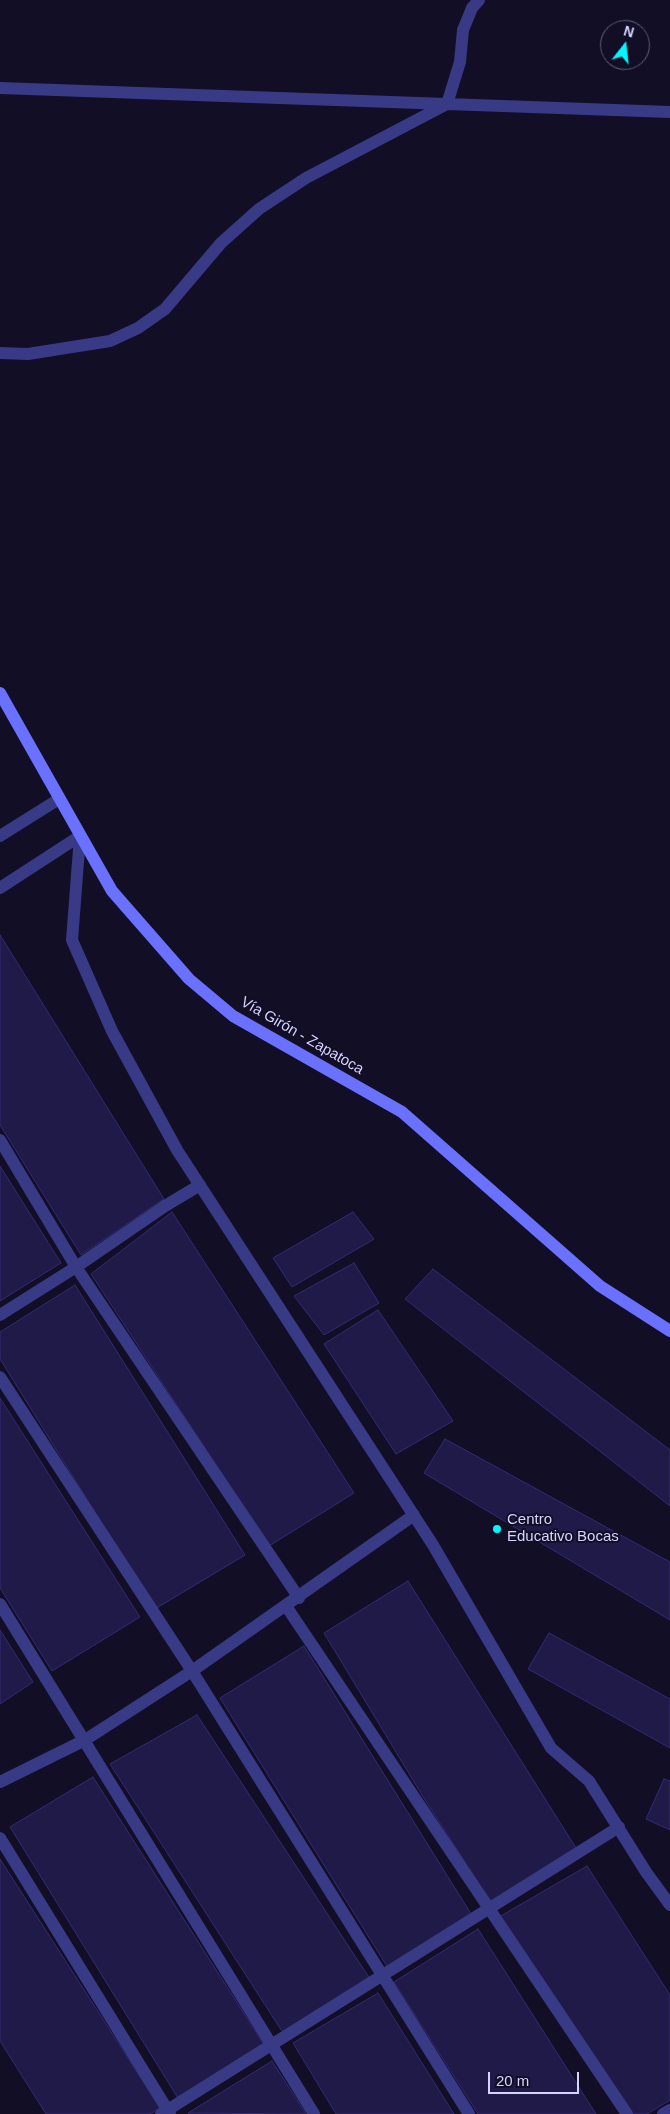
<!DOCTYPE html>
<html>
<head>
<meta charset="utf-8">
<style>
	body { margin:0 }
	#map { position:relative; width:670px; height:2114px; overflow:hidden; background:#110e26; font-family:Helvetica,sans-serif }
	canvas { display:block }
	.north { position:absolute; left:600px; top:20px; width:50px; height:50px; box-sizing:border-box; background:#110e26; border:1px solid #5f5d7d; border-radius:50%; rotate:16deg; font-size:14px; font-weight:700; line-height:20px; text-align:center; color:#d5d3ff }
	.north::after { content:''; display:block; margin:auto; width:18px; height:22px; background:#00f7fe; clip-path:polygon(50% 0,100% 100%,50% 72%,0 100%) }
	.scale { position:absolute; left:488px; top:2072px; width:91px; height:22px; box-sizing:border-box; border:2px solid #d5d3ff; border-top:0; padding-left:6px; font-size:15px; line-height:18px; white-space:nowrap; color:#d5d3ff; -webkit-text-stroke:4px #110e26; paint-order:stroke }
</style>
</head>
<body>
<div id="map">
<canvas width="670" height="2114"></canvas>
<div class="north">N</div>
<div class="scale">20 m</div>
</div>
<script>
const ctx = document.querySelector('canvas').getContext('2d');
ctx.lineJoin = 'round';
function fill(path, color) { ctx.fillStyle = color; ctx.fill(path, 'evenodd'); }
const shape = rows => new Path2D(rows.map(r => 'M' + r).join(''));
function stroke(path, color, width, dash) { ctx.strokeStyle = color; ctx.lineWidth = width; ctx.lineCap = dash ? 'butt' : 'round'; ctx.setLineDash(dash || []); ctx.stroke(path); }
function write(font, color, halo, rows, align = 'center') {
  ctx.font = font + ' Helvetica,sans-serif'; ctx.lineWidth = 4; ctx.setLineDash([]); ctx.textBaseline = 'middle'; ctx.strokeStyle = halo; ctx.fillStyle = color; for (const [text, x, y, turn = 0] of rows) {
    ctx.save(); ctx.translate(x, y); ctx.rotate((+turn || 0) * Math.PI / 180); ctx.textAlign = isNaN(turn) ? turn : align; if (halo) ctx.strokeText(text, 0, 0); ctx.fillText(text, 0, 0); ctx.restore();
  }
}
const building = shape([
	[0,935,164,1199,81,1255,0,1125,0,935],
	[0,1166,61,1263,0,1301,0,1166],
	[172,1212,354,1493,269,1546,91,1274,172,1212],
	[353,1212,374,1239,292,1287,273,1258,353,1212],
	[354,1263,379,1303,324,1335,294,1296,354,1263],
	[433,1269,670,1450,670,1506,405,1299,433,1269],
	[75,1285,245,1555,155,1609,0,1359,0,1332,75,1285],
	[378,1310,453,1421,396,1454,324,1344,378,1310],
	[0,1398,140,1617,52,1671,0,1588,0,1398],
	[445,1439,670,1562,670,1620,424,1473,445,1439],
	[408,1581,581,1856,491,1903,422,1795,324,1633,408,1581],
	[0,1630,33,1682,0,1704,0,1630],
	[549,1633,670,1699,670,1748,528,1669,549,1633],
	[304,1646,473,1917,388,1968,220,1698,304,1646],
	[197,1715,372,1982,287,2039,110,1764,197,1715],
	[93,1777,266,2048,181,2103,10,1827,93,1777],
	[664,1779,670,1781,670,1830,646,1819,664,1779],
	[0,1859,160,2108,150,2114,46,2114,0,2041,0,1859],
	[587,1866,670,1995,670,2100,647,2114,623,2114,499,1917,587,1866],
	[478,1929,596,2114,478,2114,394,1982,478,1929],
	[378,1993,454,2114,336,2114,293,2043,378,1993],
	[272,2061,306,2114,188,2113,272,2061]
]);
fill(building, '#201a48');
stroke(building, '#342b74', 1);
stroke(shape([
	[0,1140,76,1267,299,1598],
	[0,1315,76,1267,165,1206,200,1185],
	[0,1377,192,1671,469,2114],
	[0,1604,314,2114],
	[286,1606,627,2114],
	[0,1838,170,2114],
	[161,2114,619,1827],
	[663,2114,670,2110]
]), '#383a86', 12);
stroke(shape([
	[0,88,670,112],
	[0,353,28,354,110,341,138,328,165,309,221,243,259,209,306,178,447,104,460,62,463,30,472,8,479,0],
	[0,836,59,799],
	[80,836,72,940,112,1031,177,1150,433,1545,551,1748,589,1781,646,1872,670,1905],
	[0,888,80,836],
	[0,1782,85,1740,192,1671,414,1515]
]), '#383a86', 12);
stroke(shape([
	[0,693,112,891,189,979,233,1016,402,1112,600,1286,670,1331]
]), '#6a71ff', 12);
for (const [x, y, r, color] of [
	[497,1529,5,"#00f7fe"]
]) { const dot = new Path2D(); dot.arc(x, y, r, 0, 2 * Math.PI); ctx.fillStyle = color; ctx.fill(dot); stroke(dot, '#110e26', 2); }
write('15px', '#d5d3ff', '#110e26', [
	["Vía Girón - Zapatoca",302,1036,30]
]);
write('15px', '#d5d3ff', '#110e26', [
	["Centro",507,1520],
	["Educativo Bocas",507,1537]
], 'left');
</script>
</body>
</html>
